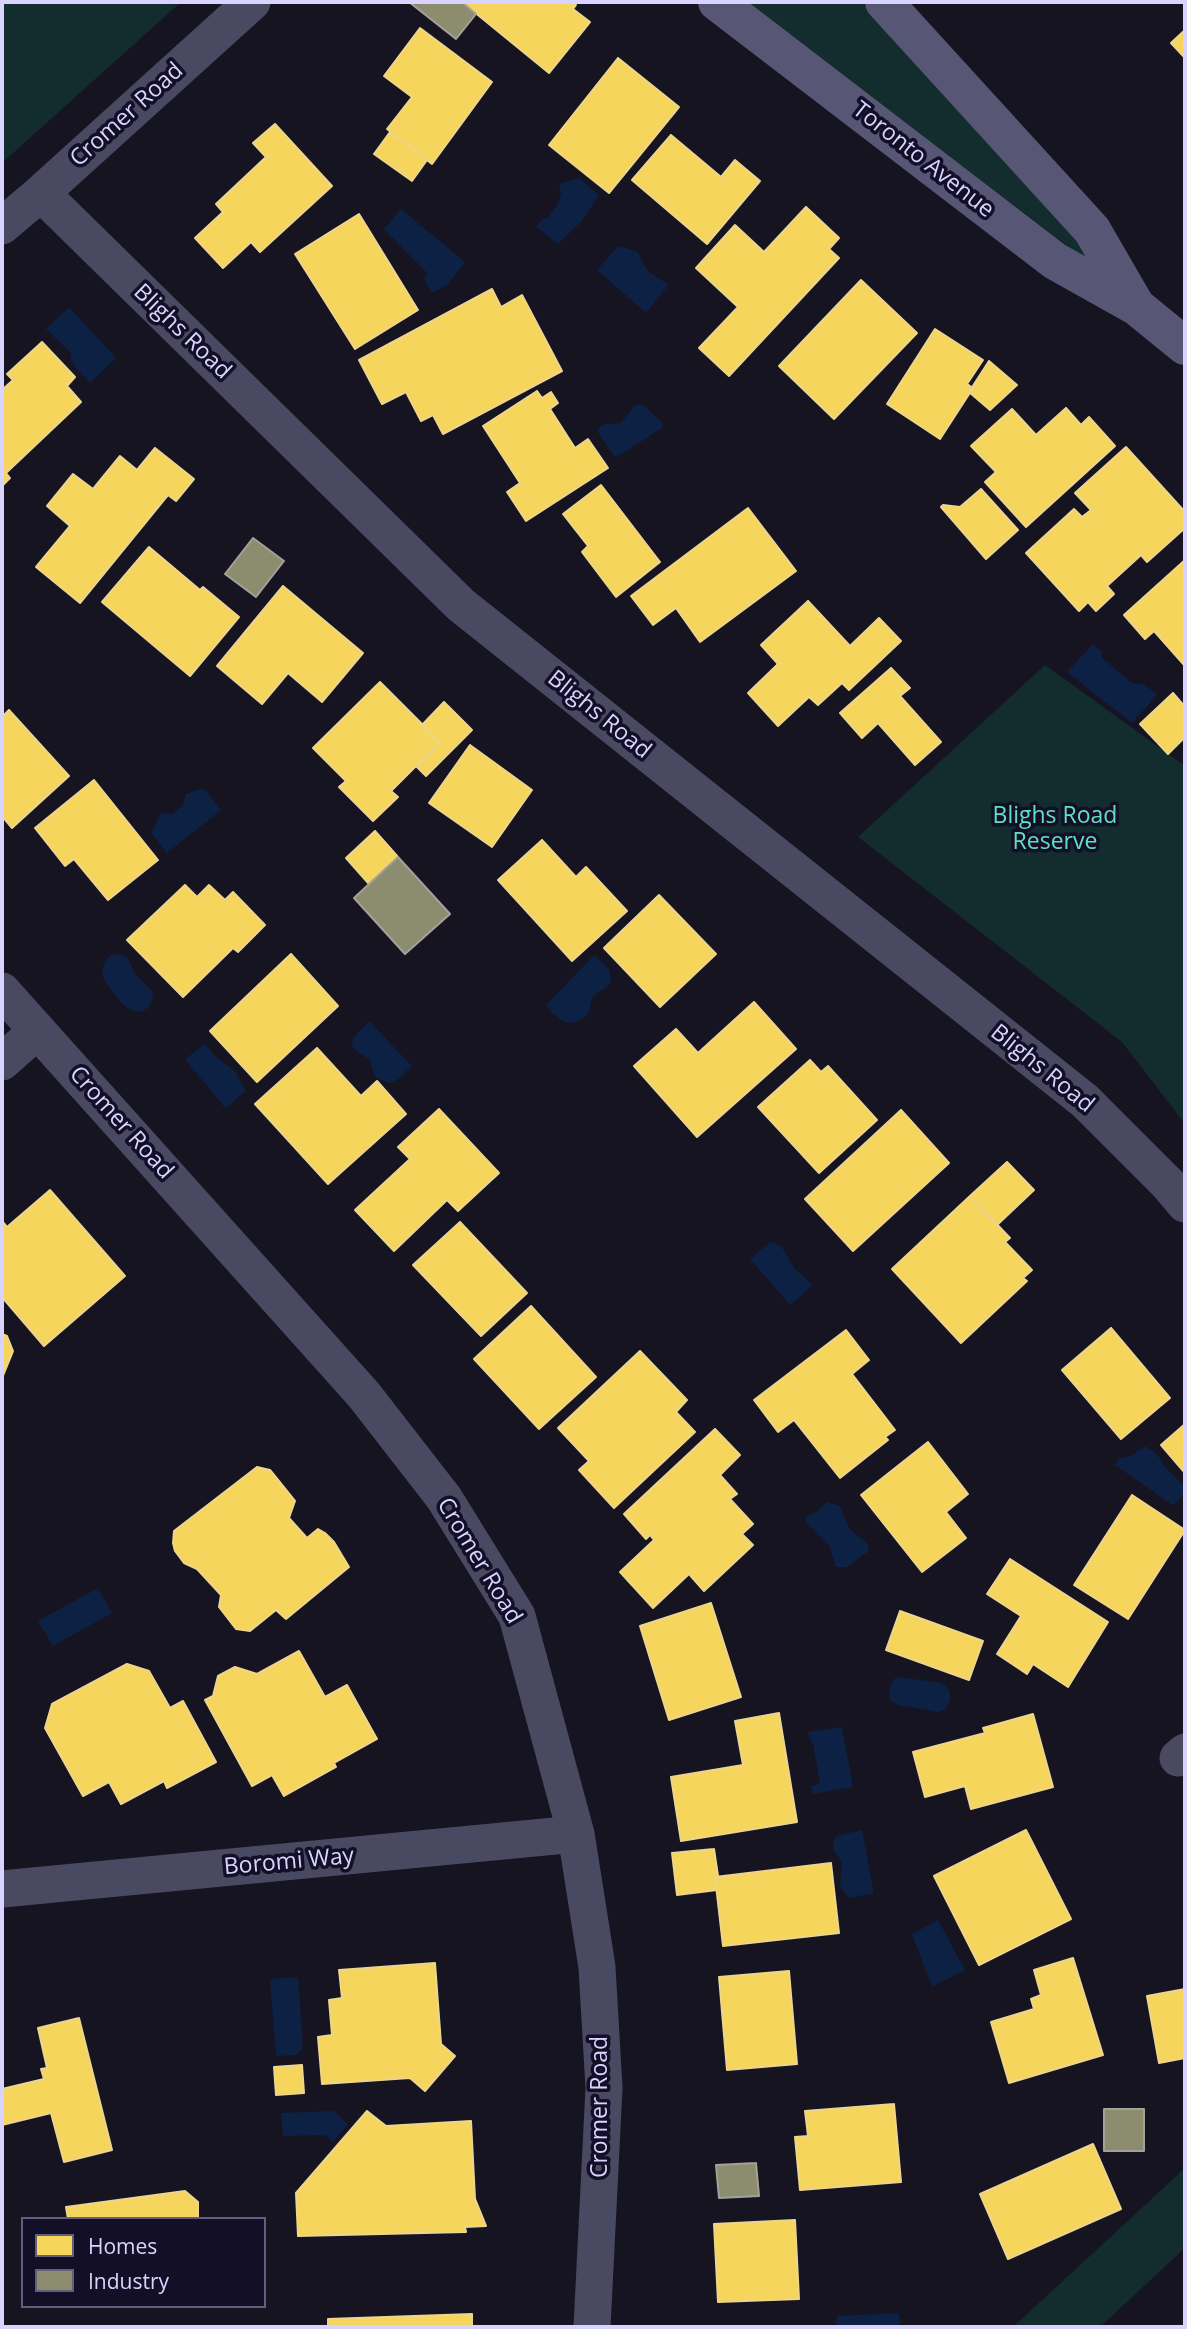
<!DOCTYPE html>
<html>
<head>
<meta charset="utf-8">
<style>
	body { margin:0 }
	#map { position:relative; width:1187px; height:2329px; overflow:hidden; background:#161421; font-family:"Open Sans",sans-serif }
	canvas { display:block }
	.frame { position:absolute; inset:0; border:4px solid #d9d4ff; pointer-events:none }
	.legend { position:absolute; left:21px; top:2217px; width:245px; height:91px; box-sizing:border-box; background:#130f26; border:2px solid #625e7d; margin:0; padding:9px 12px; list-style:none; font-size:21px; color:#d9d4ff }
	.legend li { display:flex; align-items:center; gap:14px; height:35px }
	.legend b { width:35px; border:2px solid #625e7d }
</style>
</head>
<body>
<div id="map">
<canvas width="1187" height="2329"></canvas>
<div class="frame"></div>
<ul class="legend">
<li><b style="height:19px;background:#f6d55c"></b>Homes</li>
<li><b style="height:19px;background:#8c8c6e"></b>Industry</li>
</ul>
</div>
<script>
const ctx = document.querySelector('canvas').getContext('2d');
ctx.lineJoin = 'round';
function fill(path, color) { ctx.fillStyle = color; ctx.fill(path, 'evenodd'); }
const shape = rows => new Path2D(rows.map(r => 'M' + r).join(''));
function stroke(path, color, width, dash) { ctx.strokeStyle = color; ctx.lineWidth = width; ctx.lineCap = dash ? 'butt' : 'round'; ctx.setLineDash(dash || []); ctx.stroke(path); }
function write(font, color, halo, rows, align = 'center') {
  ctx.font = font + ' "Open Sans",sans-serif'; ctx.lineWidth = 7; ctx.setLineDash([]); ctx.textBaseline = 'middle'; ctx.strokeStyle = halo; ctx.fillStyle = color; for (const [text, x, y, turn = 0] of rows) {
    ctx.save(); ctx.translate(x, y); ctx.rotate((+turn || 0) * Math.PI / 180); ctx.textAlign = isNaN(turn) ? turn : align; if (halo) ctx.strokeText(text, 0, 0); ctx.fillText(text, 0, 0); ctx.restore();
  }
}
fill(shape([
	[2,2,181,2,2,163],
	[746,2,862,2,1085,249,1086,260],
	[1045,665,1185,766,1185,1124,1122,1042,858,837],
	[1185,2168,1185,2248,1100,2327,1013,2327]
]), '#132c2d');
fill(shape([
	[579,178,599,195,582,221,558,244,536,227,542,219,548,218,558,204,561,194,559,184],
	[401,209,465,262,448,284,432,293,424,279,428,274,384,229],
	[618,246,638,252,643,264,649,272,669,285,646,313,597,270],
	[69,307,116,358,90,383,71,362,71,353,46,329],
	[638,404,643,405,663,423,662,428,617,457,613,455,598,432,598,428,605,424,621,423,634,406],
	[1093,644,1102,652,1101,657,1133,684,1144,684,1157,695,1132,723,1067,672],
	[203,788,221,810,167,853,151,833,161,813,173,814,183,805,186,794],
	[120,954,128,958,135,974,152,991,153,998,149,1007,141,1012,131,1010,122,1004,104,980,102,971,104,963,110,955],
	[594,955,609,969,611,982,605,989,596,993,592,997,589,1012,585,1017,573,1023,564,1022,549,1010,547,1004],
	[369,1021,412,1066,398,1079,390,1083,379,1079,374,1075,370,1060,356,1051,352,1047,353,1038],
	[205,1044,216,1057,235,1071,246,1091,225,1108,185,1059],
	[770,1242,781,1246,795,1269,813,1285,790,1305,750,1259],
	[1143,1447,1147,1447,1157,1454,1165,1467,1184,1486,1184,1494,1175,1504,1171,1504,1115,1465,1120,1458,1131,1456],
	[827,1502,840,1506,849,1528,868,1544,869,1550,866,1553,847,1567,836,1567,829,1545,806,1522,806,1517,819,1510],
	[98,1588,112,1613,53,1646,38,1621],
	[897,1677,942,1683,950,1691,950,1701,945,1709,938,1712,898,1705,890,1700,889,1691,893,1680],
	[842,1727,853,1787,812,1794,811,1786,820,1784,813,1743,811,1743,808,1732],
	[862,1830,874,1893,849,1898,840,1887,842,1862,833,1850,833,1842,836,1836],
	[938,1920,965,1970,932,1987,912,1934],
	[298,1977,303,2048,296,2055,276,2056,270,1979],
	[334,2111,348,2124,333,2142,325,2135,283,2136,281,2113],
	[899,2313,900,2327,836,2327,837,2316]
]), '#0d2144');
const homes = shape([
	[462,2,572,2,576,5,573,9,590,22,549,73,462,2],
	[420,28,492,82,432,164,387,129,412,97,384,76,420,28],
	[1185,30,1185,58,1171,43,1185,30],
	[618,58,679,107,609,193,549,145,618,58],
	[275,124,332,186,260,252,251,242,223,268,195,238,223,212,216,204,266,157,253,143,275,124],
	[390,132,427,160,412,181,374,154,390,132],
	[671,135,721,177,735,160,760,181,707,244,632,180,671,135],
	[806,207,839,238,829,249,839,258,729,376,699,348,738,307,696,268,735,225,764,252,806,207],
	[359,214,418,310,355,349,295,254,359,214],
	[861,280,917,333,834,419,779,366,861,280],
	[492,289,501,307,522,295,562,371,443,434,433,415,421,421,406,392,382,404,359,360,492,289],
	[935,329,983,360,967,384,973,388,940,439,887,404,935,329],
	[42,342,75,377,67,386,81,402,6,473,10,478,2,486,2,390,13,380,7,374,42,342],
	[989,361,1017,385,990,410,969,392,989,361],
	[537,391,542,398,551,392,558,403,550,409,575,448,588,439,608,468,526,521,507,492,520,483,483,426,537,391],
	[1066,408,1081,425,1089,417,1115,446,1026,527,985,482,996,472,971,446,1012,409,1036,435,1066,408],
	[1126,447,1185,512,1185,528,1147,562,1141,555,1107,586,1114,594,1096,611,1088,602,1079,611,1026,553,1074,509,1082,517,1091,510,1075,493,1126,447],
	[155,448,194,479,176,501,168,495,80,603,36,567,70,526,47,506,73,474,93,489,120,456,137,470,155,448],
	[601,485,660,562,616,597,582,552,588,546,563,514,601,485],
	[981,489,1018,530,986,559,941,507,943,505,960,507,981,489],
	[748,508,796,571,700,642,676,608,653,625,631,596,748,508],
	[149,547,200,590,203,587,239,617,190,676,102,602,149,547],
	[1185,560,1185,666,1154,631,1145,639,1124,615,1185,560],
	[283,586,363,653,322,702,288,673,262,704,217,666,283,586],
	[808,601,850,646,879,618,901,641,849,690,842,683,818,705,809,697,778,726,748,693,778,664,761,645,808,601],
	[891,668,910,688,900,696,941,742,915,765,878,723,862,738,840,713,891,668],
	[380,682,440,742,391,791,398,797,373,821,339,787,346,781,313,748,380,682],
	[1173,693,1185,707,1185,737,1168,754,1140,724,1173,693],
	[444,702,472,730,426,776,416,766,440,742,422,725,444,702],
	[9,710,69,776,12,828,2,816,2,717,9,710],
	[470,745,532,790,492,847,429,803,470,745],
	[94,780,158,860,108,900,74,859,65,866,35,828,94,780],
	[375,831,398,857,369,884,346,858,375,831],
	[542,840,576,877,586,867,627,911,572,961,498,880,542,840],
	[185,885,197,897,209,885,225,900,233,892,265,925,238,952,233,948,183,997,127,940,185,885],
	[659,895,716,954,660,1007,604,948,659,895],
	[291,954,338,1006,257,1082,210,1031,291,954],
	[754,1002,796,1049,697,1137,634,1066,676,1029,698,1053,754,1002],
	[317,1048,361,1096,377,1081,406,1114,328,1184,255,1104,317,1048],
	[810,1060,821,1072,828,1066,877,1120,819,1173,758,1107,810,1060],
	[439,1109,499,1173,458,1211,447,1200,394,1251,355,1210,410,1159,398,1147,439,1109],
	[901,1110,949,1163,853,1251,805,1199,901,1110],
	[1007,1162,1034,1190,997,1225,970,1196,1007,1162],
	[50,1190,125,1276,44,1346,2,1297,2,1221,7,1227,50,1190],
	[970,1196,1010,1238,1005,1242,1032,1270,1023,1278,1027,1281,961,1343,892,1269,970,1196],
	[460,1222,527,1293,481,1336,413,1265,460,1222],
	[531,1306,596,1377,539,1429,474,1359,531,1306],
	[1111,1328,1170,1398,1121,1439,1062,1370,1111,1328],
	[846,1330,869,1360,852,1374,895,1430,885,1437,888,1440,840,1478,794,1420,778,1432,754,1400,846,1330],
	[2,1334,7,1336,13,1351,2,1378,2,1334],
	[640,1351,687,1400,676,1412,695,1432,614,1508,579,1470,589,1461,558,1428,640,1351],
	[1185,1424,1185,1473,1161,1445,1185,1424],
	[715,1429,740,1455,720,1475,737,1494,730,1499,753,1524,742,1534,753,1545,704,1591,689,1574,653,1608,620,1572,654,1540,650,1535,646,1539,624,1514,715,1429],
	[928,1442,968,1494,946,1512,966,1538,922,1572,861,1495,928,1442],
	[257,1467,270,1470,295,1501,289,1518,307,1538,318,1529,325,1533,334,1542,349,1567,286,1619,276,1610,250,1631,236,1629,219,1607,221,1595,197,1569,184,1563,175,1551,173,1543,174,1531,257,1467],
	[1132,1495,1185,1530,1128,1619,1074,1585,1132,1495],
	[1010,1559,1108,1622,1068,1687,1033,1664,1027,1674,997,1654,1021,1616,987,1594,1010,1559],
	[711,1603,741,1697,669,1720,640,1626,711,1603],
	[900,1611,983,1641,969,1680,886,1650,900,1611],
	[299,1651,325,1697,347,1685,377,1739,334,1763,336,1767,284,1796,272,1775,252,1786,205,1700,213,1696,218,1676,235,1667,257,1674,299,1651],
	[127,1664,149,1671,170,1708,183,1701,216,1762,167,1788,164,1781,121,1804,109,1782,83,1796,45,1728,52,1704,127,1664],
	[779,1713,797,1822,681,1841,671,1777,743,1765,735,1721,779,1713],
	[1033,1714,1053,1787,971,1809,965,1786,925,1797,913,1752,985,1733,983,1728,1033,1714],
	[1026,1830,1071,1919,979,1965,934,1876,1026,1830],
	[714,1849,718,1876,715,1877,717,1890,677,1895,672,1853,714,1849],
	[831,1863,839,1933,723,1946,715,1877,831,1863],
	[1073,1958,1103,2055,1009,2083,991,2022,1034,2009,1031,1999,1041,1995,1034,1970,1073,1958],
	[435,1963,441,2044,455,2056,425,2091,410,2078,322,2084,318,2037,332,2035,329,2000,342,1998,339,1970,435,1963],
	[789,1971,797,2064,727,2070,719,1977,789,1971],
	[1185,1989,1185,2058,1159,2063,1147,1996,1185,1989],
	[79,2018,112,2150,64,2162,51,2113,2,2125,2,2089,44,2079,41,2069,47,2068,38,2028,79,2018],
	[302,2065,304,2093,276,2095,274,2067,302,2065],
	[894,2104,901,2182,800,2190,795,2137,808,2136,805,2111,894,2104],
	[367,2111,386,2126,471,2121,475,2199,486,2226,465,2227,466,2232,298,2236,296,2193,367,2111],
	[1093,2144,1121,2209,1008,2259,980,2194,1093,2144],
	[185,2191,198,2202,198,2219,68,2219,66,2207,185,2191],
	[795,2220,799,2299,718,2302,714,2224,795,2220],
	[472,2314,472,2327,328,2327,328,2319,472,2314]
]);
fill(homes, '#f6d55c');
stroke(homes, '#edd58d', 2);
const industry = shape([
	[409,2,462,2,476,14,456,39,409,2],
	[253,538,284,561,256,597,225,574,253,538],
	[398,857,450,914,405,954,354,898,398,857],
	[1104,2109,1144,2109,1144,2151,1104,2151,1104,2109],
	[756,2163,759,2196,719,2198,716,2165,756,2163]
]);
fill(industry, '#8c8c6e');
stroke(industry, '#a3a29a', 2);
stroke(shape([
	[41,193,461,605,1085,1101,1169,1185,1185,1204],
	[2,226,41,193,252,2],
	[2,991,364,1395,444,1498,517,1616,576,1834,597,1967,604,2088,592,2327],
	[2,1062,37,1031],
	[1178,1758,1185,1752],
	[2,1889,576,1834]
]), '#4a4962', 37);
stroke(shape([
	[717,2,1055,261,1137,307,1185,346],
	[884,2,1092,230,1136,306]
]), '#575674', 38);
write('23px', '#d9d4ff', '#130f26', [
	["Cromer Road",127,115,-42],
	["Toronto Avenue",923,160,38],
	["Blighs Road",182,332,44],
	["Blighs Road",599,715,39],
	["Blighs Road",1042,1069,39],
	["Cromer Road",121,1123,48],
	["Cromer Road",479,1561,59],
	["Boromi Way",289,1862,-5],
	["Cromer Road",600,2107,-90]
]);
write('23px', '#5fe0c0', '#130f26', [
	["Blighs Road",1055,816],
	["Reserve",1055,842]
]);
</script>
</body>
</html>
